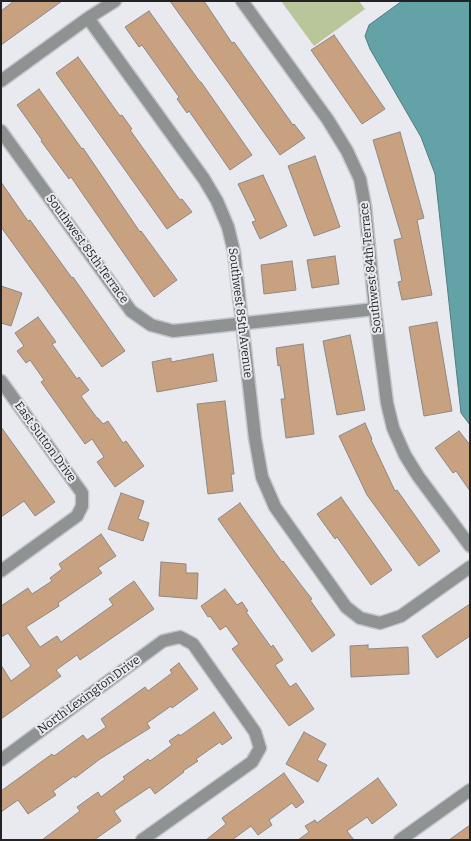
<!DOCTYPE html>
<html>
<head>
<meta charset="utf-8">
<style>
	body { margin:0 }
	#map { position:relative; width:471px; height:841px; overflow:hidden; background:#e9e9f0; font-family:Bitter,serif }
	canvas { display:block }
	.frame { position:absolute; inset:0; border:2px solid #232325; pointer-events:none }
</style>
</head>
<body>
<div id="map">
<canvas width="471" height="841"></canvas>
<div class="frame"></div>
</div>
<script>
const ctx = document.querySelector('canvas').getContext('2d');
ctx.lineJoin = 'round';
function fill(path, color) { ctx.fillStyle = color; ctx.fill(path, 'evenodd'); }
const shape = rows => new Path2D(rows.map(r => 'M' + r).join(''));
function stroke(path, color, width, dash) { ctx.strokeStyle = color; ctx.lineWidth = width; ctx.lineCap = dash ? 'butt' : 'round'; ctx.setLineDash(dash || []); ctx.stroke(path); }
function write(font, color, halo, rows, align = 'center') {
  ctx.font = font + ' Bitter,serif'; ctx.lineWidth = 4; ctx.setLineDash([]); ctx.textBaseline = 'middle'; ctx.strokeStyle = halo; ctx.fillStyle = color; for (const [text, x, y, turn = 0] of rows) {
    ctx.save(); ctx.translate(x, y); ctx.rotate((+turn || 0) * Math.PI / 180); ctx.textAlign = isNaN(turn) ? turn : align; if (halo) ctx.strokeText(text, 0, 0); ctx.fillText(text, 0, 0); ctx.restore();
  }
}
fill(shape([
	[281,1,359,1,365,9,314,46]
]), '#b9c69a');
const water = shape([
	[402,1,470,1,470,425,461,413,435,174,421,137,370,49,365,36,369,25,402,1]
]);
fill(water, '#63a2a7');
stroke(water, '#507c80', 1);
const building = shape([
	[14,1,62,1,1,45,1,11,14,1],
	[170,1,204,1,232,43,234,42,293,125,294,124,305,138,280,155,170,1],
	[149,11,200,82,201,82,252,155,230,170,189,111,187,113,177,99,179,97,142,45,139,47,125,27,149,11],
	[334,35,385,109,362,124,311,50,334,35],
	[78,57,120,116,122,115,132,129,130,130,180,200,182,199,192,212,167,229,56,73,78,57],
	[39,89,82,149,83,148,140,232,141,231,177,280,154,297,71,177,69,179,41,141,42,140,17,105,39,89],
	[400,132,424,218,417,220,432,295,402,300,398,282,402,281,394,240,402,238,373,140,400,132],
	[315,156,340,227,314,236,288,166,315,156],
	[263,175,287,226,260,239,252,222,256,221,238,184,263,175],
	[1,182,28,221,30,220,72,278,73,277,125,351,102,367,1,227,1,182],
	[335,256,339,284,312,288,307,260,335,256],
	[292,261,296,290,264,294,261,265,292,261],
	[1,286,22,293,11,326,1,323,1,286],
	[38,317,56,342,52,344,77,379,79,377,89,390,81,396,97,418,98,418,103,424,108,421,123,443,126,441,144,466,115,487,97,462,104,457,92,439,85,444,41,382,44,380,30,360,26,363,17,351,24,346,15,333,38,317],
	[437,322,452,411,424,416,409,327,437,322],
	[350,335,365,410,337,415,323,341,350,335],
	[303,344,314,434,286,438,281,399,285,399,280,365,278,366,276,348,303,344],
	[213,354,217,381,157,392,152,362,171,358,171,362,213,354],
	[225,401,234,474,231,474,233,491,208,494,197,404,225,401],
	[365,423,372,439,371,440,395,491,397,490,440,551,419,566,367,495,339,436,365,423],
	[1,427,55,502,35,516,24,501,1,517,1,427],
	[459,431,470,445,470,491,456,471,453,473,435,448,459,431],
	[121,493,144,501,138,519,149,523,143,541,108,529,121,493],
	[341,497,392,570,371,585,337,537,335,539,317,514,341,497],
	[240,503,282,562,283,561,301,585,312,599,310,600,335,635,312,652,218,519,240,503],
	[101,534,116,556,98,568,102,573,58,603,59,606,26,627,28,630,40,647,57,636,61,642,113,605,109,599,134,581,154,609,80,660,77,655,56,670,61,676,1,719,1,665,11,681,31,666,8,633,1,637,1,606,28,588,32,594,52,581,50,578,62,569,59,564,101,534],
	[161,562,186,564,186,573,198,573,197,599,159,596,161,562],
	[225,589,237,605,242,602,248,611,246,612,271,647,273,645,283,660,275,665,290,687,296,683,314,709,289,726,232,649,239,644,226,626,220,630,210,616,208,617,201,606,225,589],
	[470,604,470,636,437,658,422,636,470,604],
	[368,645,368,649,408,647,409,674,351,677,350,646,368,645],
	[179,663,198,689,172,708,171,706,147,723,150,728,100,759,75,778,74,776,53,791,56,795,28,814,18,800,1,812,1,791,52,754,54,756,83,735,87,740,106,727,101,719,145,687,148,691,172,673,170,670,179,663],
	[214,712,232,738,222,745,220,742,196,759,198,761,183,771,184,772,155,794,150,787,114,811,121,821,94,840,42,840,80,811,77,807,98,792,101,797,125,779,123,777,148,759,150,761,172,745,169,741,179,734,180,736,214,712],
	[304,732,326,744,317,760,327,765,318,782,286,764,304,732],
	[284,773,304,802,296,808,292,803,269,820,272,825,258,835,251,826,232,840,206,840,226,824,222,818,284,773],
	[378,778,397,805,372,824,367,817,347,831,354,840,298,840,309,832,305,826,315,820,317,823,378,778],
	[470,825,470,840,449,840,470,825]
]);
fill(building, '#c8a180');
stroke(building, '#8e8883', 1);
const minor = shape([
	[242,1,328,120,347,151,360,179,365,206,375,309,387,403,393,428,405,455,418,476,470,546],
	[88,18,204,179,217,201,228,227,234,252,255,438,262,477,275,507,346,607,360,618,380,623,401,616,470,567],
	[1,81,88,18,115,1],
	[1,131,131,311,151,325,173,331,375,309],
	[1,381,82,493,82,506,77,516,1,571],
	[1,760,163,641,180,637,193,644,255,732,260,748,252,762,142,840],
	[400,840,470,790]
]);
stroke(minor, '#c5c5cb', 15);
stroke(minor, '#8e9291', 12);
write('12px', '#232325', '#e9e9f0', [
	["Southwest 85th Terrace",87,249,54],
	["Southwest 84th Terrace",371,268,-96],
	["Southwest 85th Avenue",240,313,83],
	["East Sutton Drive",45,442,54],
	["North Lexington Drive",89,695,-36]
]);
</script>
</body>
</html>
